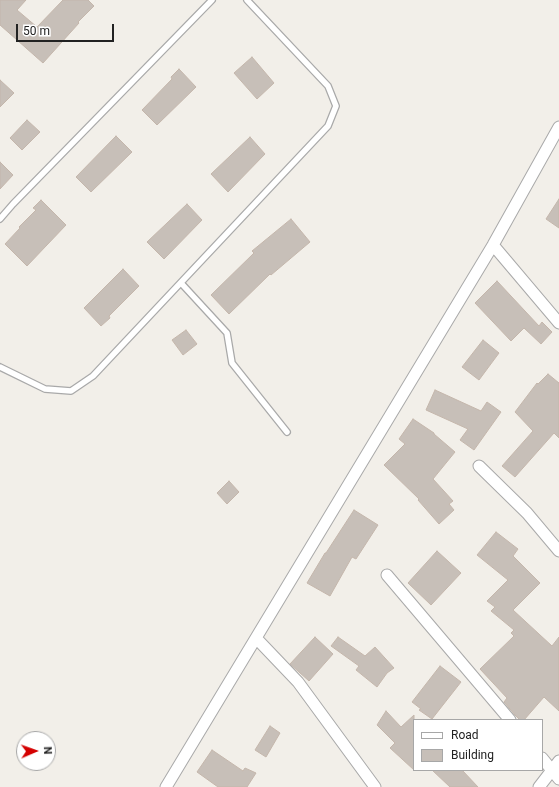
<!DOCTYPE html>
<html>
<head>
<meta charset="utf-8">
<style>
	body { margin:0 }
	#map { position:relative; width:559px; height:787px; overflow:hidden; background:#f2efe9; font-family:Roboto,sans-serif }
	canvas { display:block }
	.legend { position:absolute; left:413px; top:719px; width:130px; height:52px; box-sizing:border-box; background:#fff; border:1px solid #a7a7a7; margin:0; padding:5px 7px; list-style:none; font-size:12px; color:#222 }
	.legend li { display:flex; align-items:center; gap:8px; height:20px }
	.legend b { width:20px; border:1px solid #a7a7a7 }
	.north { position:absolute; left:16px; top:731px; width:40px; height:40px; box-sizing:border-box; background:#fff; border:1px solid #a7a7a7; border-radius:50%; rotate:88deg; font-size:11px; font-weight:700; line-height:16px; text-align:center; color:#222 }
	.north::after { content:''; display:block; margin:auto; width:14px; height:18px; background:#d40000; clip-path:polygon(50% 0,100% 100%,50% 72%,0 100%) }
	.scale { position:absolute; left:16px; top:24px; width:98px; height:18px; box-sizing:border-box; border:2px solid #222; border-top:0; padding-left:5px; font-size:12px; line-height:14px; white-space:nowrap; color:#222; -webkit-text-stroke:3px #fff; paint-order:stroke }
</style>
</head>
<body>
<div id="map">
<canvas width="559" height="787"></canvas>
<ul class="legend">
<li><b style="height:5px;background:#fff"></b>Road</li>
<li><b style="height:11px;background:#c7bfb8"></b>Building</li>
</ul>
<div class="north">N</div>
<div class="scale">50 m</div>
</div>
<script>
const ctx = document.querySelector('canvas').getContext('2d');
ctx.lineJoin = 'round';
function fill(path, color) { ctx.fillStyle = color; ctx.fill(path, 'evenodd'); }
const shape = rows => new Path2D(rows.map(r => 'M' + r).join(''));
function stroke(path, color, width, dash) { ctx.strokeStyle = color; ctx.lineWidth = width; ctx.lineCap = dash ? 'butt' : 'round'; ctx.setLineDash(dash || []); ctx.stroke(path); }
const building = shape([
	[0,0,26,0,17,10,37,27,63,0,88,0,94,6,78,22,79,23,43,63,0,25,0,0],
	[252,57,274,83,257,99,234,73,252,57],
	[179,69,196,87,157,125,142,110,172,79,171,77,179,69],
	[0,80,14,93,0,107,0,80],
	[27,120,40,132,22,150,10,138,27,120],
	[116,136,132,152,91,192,76,177,116,136],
	[250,137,265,154,228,192,211,174,250,137],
	[0,162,13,175,0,189,0,162],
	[559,199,559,228,546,219,559,199],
	[41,200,66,225,27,266,5,244,20,228,19,227,36,210,33,208,41,200],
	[187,204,202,220,164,259,147,242,187,204],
	[291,219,310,242,271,275,270,274,229,314,211,295,254,253,252,251,291,219],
	[123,269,139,286,109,316,110,318,101,326,84,308,123,269],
	[497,281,539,326,542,322,552,332,541,344,524,328,511,341,475,303,497,281],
	[186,330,197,344,183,355,172,340,186,330],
	[483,340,499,353,479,380,462,367,483,340],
	[548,374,559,383,559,438,554,433,515,477,502,466,533,431,515,412,537,383,538,384,548,374],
	[435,390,481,411,487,402,501,412,474,450,460,440,468,429,426,410,435,390],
	[413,419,434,433,434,434,455,452,433,479,453,501,449,504,454,510,439,524,418,500,419,499,384,465,405,444,399,439,413,419],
	[229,481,239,492,227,504,217,493,229,481],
	[354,510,378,525,356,559,352,557,330,596,307,583,325,553,326,553,354,510],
	[496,532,518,549,513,556,540,583,513,610,552,646,559,637,559,711,544,697,524,720,520,720,515,715,504,702,507,698,480,669,514,636,511,633,514,630,491,611,495,607,487,601,508,580,477,555,496,532],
	[437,551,461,573,431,605,408,583,437,551],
	[315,637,333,654,309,681,290,664,315,637],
	[338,637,365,656,375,647,394,668,387,673,377,687,356,670,359,666,331,646,338,637],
	[440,666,461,682,432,719,419,710,421,709,412,702,440,666],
	[386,711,401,727,414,715,414,770,390,748,395,743,377,725,386,711],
	[270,726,280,733,266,757,255,750,270,726],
	[212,750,243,771,245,768,256,773,247,787,218,787,197,772,212,750],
	[432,770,462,770,478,787,450,787,432,770]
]);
fill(building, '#c7bfb8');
stroke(building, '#c4b6ab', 1);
const service = shape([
	[0,219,13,204,212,0],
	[181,283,227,333,232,363,287,432],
	[0,367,45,389,71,391,93,376,328,126,336,106,328,86,247,0]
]);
const minor = shape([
	[493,245,559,323],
	[479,466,527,513,559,551],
	[387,575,510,720],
	[256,638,298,682,375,787],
	[542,758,559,779],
	[166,787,493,245,559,127],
	[539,787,559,761]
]);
stroke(service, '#a9a9a9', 8);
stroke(minor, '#a9a9a9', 13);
stroke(service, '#fff', 5.5);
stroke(minor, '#fff', 11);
</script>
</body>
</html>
